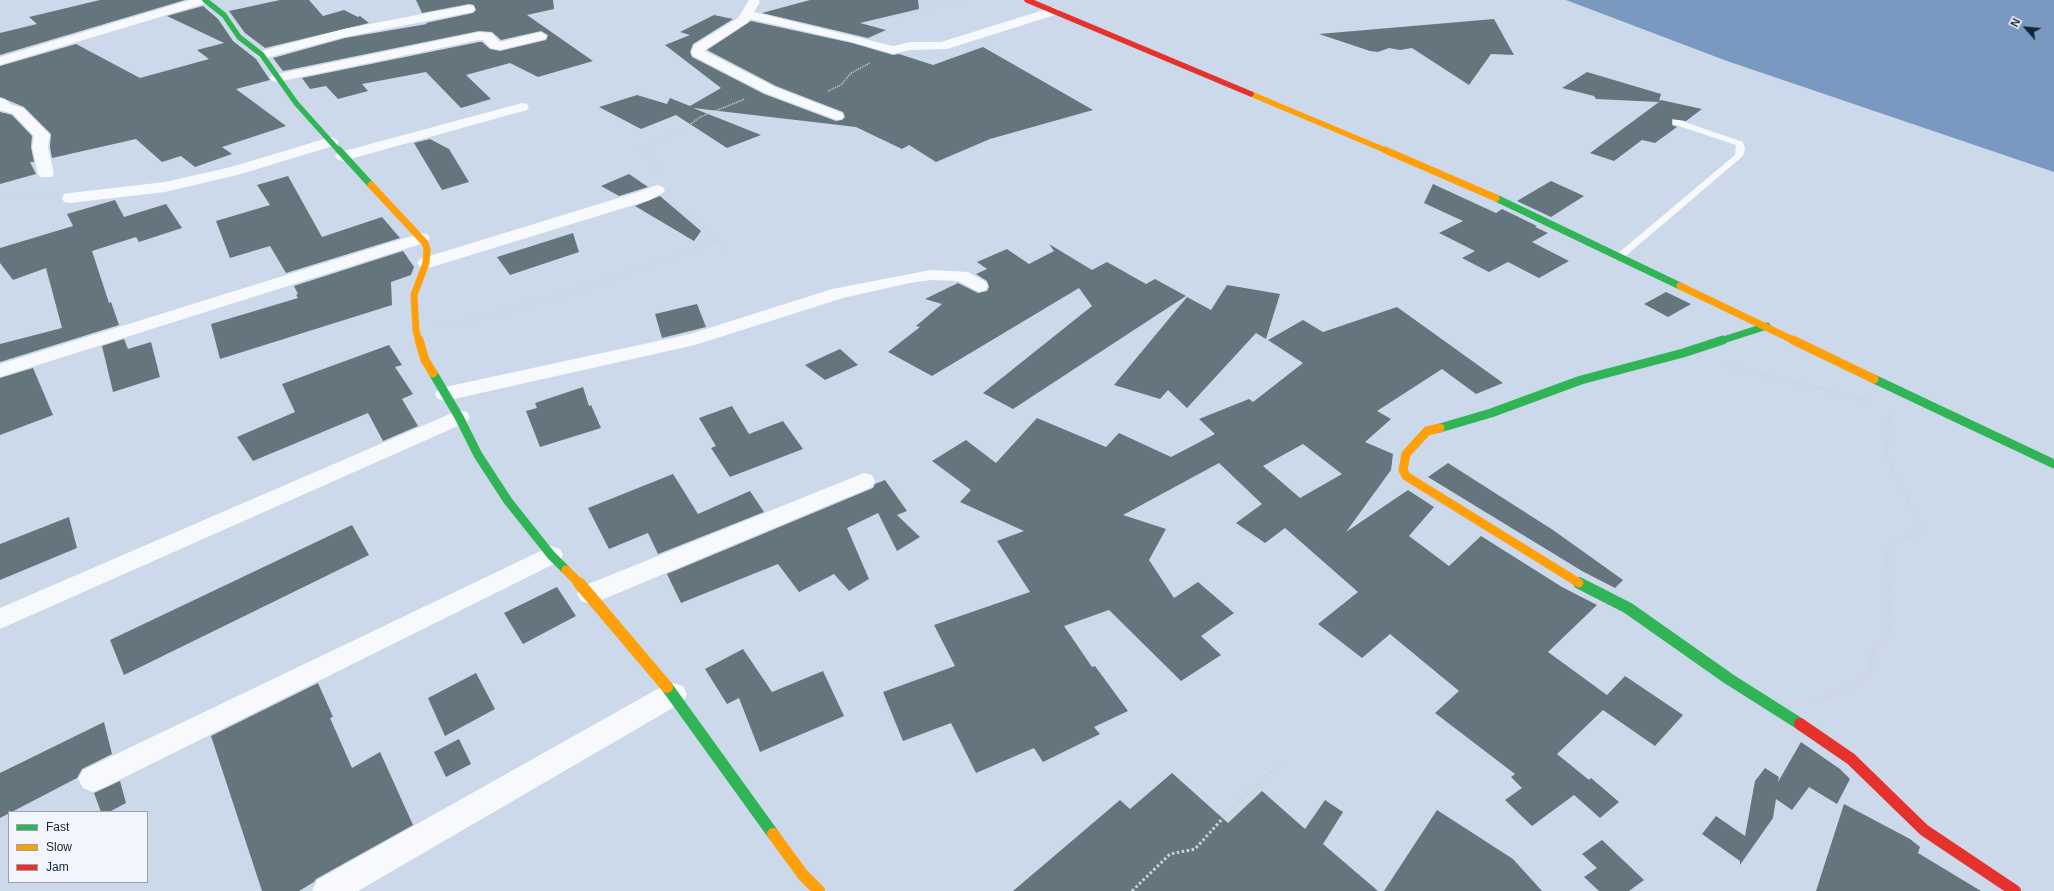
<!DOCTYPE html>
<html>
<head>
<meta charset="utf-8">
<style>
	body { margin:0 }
	#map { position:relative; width:2054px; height:891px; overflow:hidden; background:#ccd9ea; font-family:Helvetica,sans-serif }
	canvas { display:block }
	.legend { position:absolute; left:8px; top:811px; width:140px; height:72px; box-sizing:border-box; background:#f2f6fc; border:1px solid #9aa2ad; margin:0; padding:5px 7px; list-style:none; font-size:12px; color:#152437 }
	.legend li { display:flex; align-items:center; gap:8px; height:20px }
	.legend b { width:20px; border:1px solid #9aa2ad }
	.north { position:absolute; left:2006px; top:8px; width:40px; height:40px; -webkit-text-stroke:3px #f2f6fc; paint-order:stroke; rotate:297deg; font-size:11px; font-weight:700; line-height:16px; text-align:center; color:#152437 }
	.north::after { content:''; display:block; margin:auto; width:14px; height:18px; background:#152437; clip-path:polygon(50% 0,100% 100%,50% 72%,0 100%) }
</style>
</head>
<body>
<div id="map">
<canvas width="2054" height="891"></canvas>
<ul class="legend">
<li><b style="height:5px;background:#30b455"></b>Fast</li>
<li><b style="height:5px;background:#ff9f0a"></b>Slow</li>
<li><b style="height:5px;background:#e5322d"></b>Jam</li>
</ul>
<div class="north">N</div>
</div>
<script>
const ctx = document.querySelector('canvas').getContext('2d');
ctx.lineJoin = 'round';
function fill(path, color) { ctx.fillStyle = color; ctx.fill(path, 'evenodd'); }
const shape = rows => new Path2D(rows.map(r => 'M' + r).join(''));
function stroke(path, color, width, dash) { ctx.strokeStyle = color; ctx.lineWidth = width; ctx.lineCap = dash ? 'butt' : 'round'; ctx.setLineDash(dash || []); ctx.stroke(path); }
fill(shape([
	[1566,0,2054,0,2054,172,1727,61]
]), '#7999c1');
fill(shape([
	[100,0,185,0,0,55,0,33,37,24,29,17],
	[280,0,309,0,323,16,344,10,358,17,360,16,369,23,265,48,245,33,229,11],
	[416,0,553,0,554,9,527,15,593,61,538,77,510,63,466,75,491,99,461,108,426,72,362,84,368,91,338,99,326,86,310,89,302,78,479,42,482,42,490,49,500,51,546,40,548,35,541,31,501,40,492,32,479,31,283,71,273,58,345,38,427,24,426,23,473,13,476,10,474,5,469,4,422,13],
	[810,0,918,0,919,9,860,23,886,30,868,38,762,13],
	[203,6,218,19,233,41,256,59,270,80,236,89,286,126,222,147,232,154,195,167,181,156,162,162,136,139,52,158,50,147,51,134,24,107,0,97,0,66,76,44,140,78,209,59,197,50,224,43,167,16],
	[714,15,733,19,693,44,690,52,692,57,764,94,836,121,842,120,845,117,843,112,776,86,707,50,751,21,852,43,893,55,899,54,933,65,983,47,1093,110,990,139,936,162,909,145,902,149,856,127,693,108,761,135,727,148,676,115,641,129,599,107,637,95,667,104,670,98,690,106,721,88,665,45,690,35,680,32],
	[1494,19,1514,55,1491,54,1469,85,1412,48,1400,50,1389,48,1378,52,1370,51,1319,34],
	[1587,72,1661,94,1659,101,1661,100,1702,109,1686,121,1672,119,1672,125,1677,127,1655,143,1642,140,1614,161,1590,153,1659,102,1596,99,1594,96,1562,88],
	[0,112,12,115,32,136,31,147,34,162,30,162,36,174,0,184],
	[430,139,449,149,469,182,442,190,414,143],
	[629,174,648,187,619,196,601,186],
	[288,176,322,237,382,217,400,238,286,273,270,246,230,258,216,221,270,205,257,185],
	[1551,181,1584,196,1551,217,1517,201],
	[1433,184,1496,213,1502,209,1537,226,1535,227,1548,233,1532,242,1569,261,1539,278,1508,262,1489,272,1462,258,1475,251,1439,233,1463,221,1424,203],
	[660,196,701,231,694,241,635,206],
	[115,200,124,217,166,204,182,228,139,242,136,237,92,251,109,303,111,302,119,325,0,362,0,344,62,328,46,268,13,280,0,263,0,248,73,226,67,214],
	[573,233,579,252,510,275,497,257],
	[1049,244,1092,270,1107,262,1146,284,1155,279,1186,296,1013,409,983,393,1092,306,1079,288,932,376,888,352,920,327,916,326,942,304,925,299,958,283,978,293,987,291,989,287,987,281,976,274,987,269,977,262,1007,249,1029,264,1054,251],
	[403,251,414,267,411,275,391,282,392,305,220,359,211,324,298,298,296,295,298,294,294,286],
	[1227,285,1280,294,1266,339,1256,333,1187,408,1168,390,1160,399,1114,385,1187,297,1211,310],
	[1666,292,1691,304,1668,317,1644,304],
	[697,304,706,327,662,338,655,314],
	[1397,307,1503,383,1476,394,1442,369,1377,411,1391,419,1365,442,1393,454,1391,470,1346,532,1408,490,1434,507,1409,536,1449,566,1481,536,1562,587,1597,605,1548,652,1607,695,1625,676,1683,715,1655,746,1603,710,1557,754,1589,780,1591,778,1619,802,1600,818,1574,795,1532,826,1505,800,1522,788,1511,777,1515,774,1435,713,1459,691,1390,634,1362,658,1318,624,1358,592,1285,528,1265,543,1236,523,1262,504,1219,463,1123,515,1166,529,1149,560,1174,598,1198,582,1234,613,1201,636,1221,655,1181,681,1109,610,1064,626,1092,667,1095,666,1128,711,1094,727,1100,734,1043,762,1034,748,976,773,951,723,903,741,883,692,955,666,934,625,1030,592,997,541,1024,531,960,502,971,490,932,461,966,440,996,463,1037,418,1106,447,1119,433,1171,457,1215,434,1199,419,1249,399,1253,402,1303,363,1268,340,1303,320,1323,332],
	[1303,444,1342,474,1300,498,1263,466],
	[124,339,128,349,151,342,160,377,113,392,102,346],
	[389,345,402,365,395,367,413,394,402,399,418,426,383,441,368,413,253,461,237,437,295,412,282,384],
	[840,349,858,365,825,380,805,365],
	[33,368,53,415,0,435,0,378],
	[583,387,589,406,591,405,601,428,540,447,526,411,537,408,535,403],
	[732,406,749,434,783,421,803,449,730,477,711,448,716,446,699,418],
	[1448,463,1553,530,1623,580,1615,588,1582,571,1428,477],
	[673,474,698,514,750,491,764,512,658,554,648,533,609,549,588,508],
	[885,480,907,511,897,515,920,537,897,551,878,513,847,528,869,579,849,591,834,574,799,592,778,564,681,603,667,574,873,488,875,484],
	[69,517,77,548,0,580,0,544],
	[352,525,369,555,124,675,110,640],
	[557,587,576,616,523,644,504,613],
	[743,649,772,692,823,671,844,716,760,752,739,698,727,704,705,669],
	[476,673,495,709,445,736,428,698],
	[318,683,333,717,330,718,352,768,380,752,413,825,316,879,314,882,299,891,262,891,211,736],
	[104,722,112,754,82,769,77,778,0,818,0,773],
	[459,739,471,764,446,777,434,752],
	[1801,742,1840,769,1850,779,1837,804,1809,787,1792,810,1776,799,1773,818,1740,865,1740,861,1702,834,1716,816,1745,836,1755,781,1765,768,1779,777,1778,782],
	[1172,773,1228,823,1262,791,1305,829,1325,800,1343,812,1323,844,1378,891,1013,891,1120,800,1130,809],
	[120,781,126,803,109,812,101,812,94,793],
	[1844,804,1910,839,1920,847,1918,853,1981,891,1816,891],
	[1437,810,1513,859,1542,891,1384,891],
	[1602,840,1644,880,1629,891,1599,891,1584,877,1597,868,1582,854]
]), '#65757d');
stroke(shape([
	[881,20,961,0],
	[828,91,841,85,851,73,870,63],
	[640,151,639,149,687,127,700,117,745,99]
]), '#cfd3d8', 1.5, [1, 1]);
stroke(shape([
	[639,150,642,154,656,163,656,171],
	[0,195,49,197],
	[673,203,726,248],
	[440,326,484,317,573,292,718,240]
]), '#cfd3d8', 2, [1.5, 1.5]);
stroke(shape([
	[1720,363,1866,400],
	[1888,584,1887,554,1895,539,1925,534,1886,456,1890,409]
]), '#cfd3d8', 2.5, [2, 2]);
stroke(shape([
	[1815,701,1843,691,1869,674,1873,651,1889,635,1888,583],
	[1132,891,1170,854,1195,849,1233,807,1282,762]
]), '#cfd3d8', 3, [2.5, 2.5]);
fill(shape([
	[1673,120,1679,120,1743,142,1745,149,1743,156,1622,259,1616,259,1616,255,1735,155,1736,145,1673,124,1673,120]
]), '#f7f9fc');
fill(shape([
	[190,0,209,0,207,3,0,65,0,57,190,0],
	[749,0,759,0,760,2,754,12,893,46,910,42,941,42,1050,8,1054,7,1060,11,1058,14,947,49,910,50,893,54,852,42,750,19,747,23,705,50,705,51,775,87,842,113,844,116,842,119,837,120,765,93,693,56,691,53,694,45,738,18,749,0],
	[469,5,473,6,475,9,473,12,345,37,262,59,255,55,257,52,344,29,469,5],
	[479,32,492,33,500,42,541,32,547,36,546,39,500,50,490,48,483,40,479,40,277,82,272,81,270,78,272,75,277,74,479,32],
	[0,98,5,99,10,104,23,108,50,135,48,147,54,174,52,177,40,177,38,174,32,147,34,136,13,114,0,110,0,98],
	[522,103,527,104,529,107,527,110,343,161,337,159,335,156,337,153,522,103],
	[331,137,336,139,339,142,336,145,241,174,165,192,70,203,64,202,62,198,64,194,70,193,165,182,231,167,331,137],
	[657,185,663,187,665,190,663,193,650,200,432,267,426,268,420,267,417,263,420,259,638,192,657,185],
	[421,233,427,234,430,238,427,242,0,377,0,364,421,233],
	[931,270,968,272,986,282,988,286,986,290,979,292,958,281,931,280,910,283,843,298,695,345,445,401,438,399,435,394,438,389,445,387,690,334,832,289,931,270],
	[459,410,467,412,470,417,467,422,0,629,0,608,459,410],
	[864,473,872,475,875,481,872,487,599,601,590,604,581,601,577,594,581,587,864,473],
	[551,546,560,549,563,555,560,561,103,788,93,792,83,788,78,779,83,770,551,546],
	[673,683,683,686,687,694,683,702,358,891,312,891,317,880,663,686,673,683]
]), '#f7f9fc');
stroke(shape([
	[205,0,224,15,239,37,262,55,296,103,339,151]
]), '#30b455', 5.5);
stroke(shape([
	[339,150,371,185],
	[1496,198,1680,286],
	[1720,341,1767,326]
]), '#30b455', 7);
stroke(shape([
	[433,373,459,417,478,455,508,501,551,555,566,570],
	[1874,379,2054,464],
	[1440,428,1491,413,1581,380,1683,353,1723,340]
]), '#30b455', 9);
stroke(shape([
	[1579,583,1628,608,1729,679,1800,724],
	[667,687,773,834]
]), '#30b455', 12);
stroke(shape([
	[1251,94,1387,151]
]), '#ff9f0a', 5.5);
stroke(shape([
	[1385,150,1496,198],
	[371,185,425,243,427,249,426,263,414,295,416,331,419,341],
	[1680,286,1795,341]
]), '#ff9f0a', 7);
stroke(shape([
	[419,340,425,360,433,373],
	[1793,340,1874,379],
	[1440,428,1427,431,1406,454,1403,470,1406,476,1579,583],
	[566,570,580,584]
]), '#ff9f0a', 9);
stroke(shape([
	[579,583,667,687],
	[773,834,803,875,819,891]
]), '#ff9f0a', 12);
stroke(shape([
	[1027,0,1251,94]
]), '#e5322d', 5.5);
stroke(shape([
	[1800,724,1851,759,1924,830,2015,891]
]), '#e5322d', 12);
</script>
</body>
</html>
